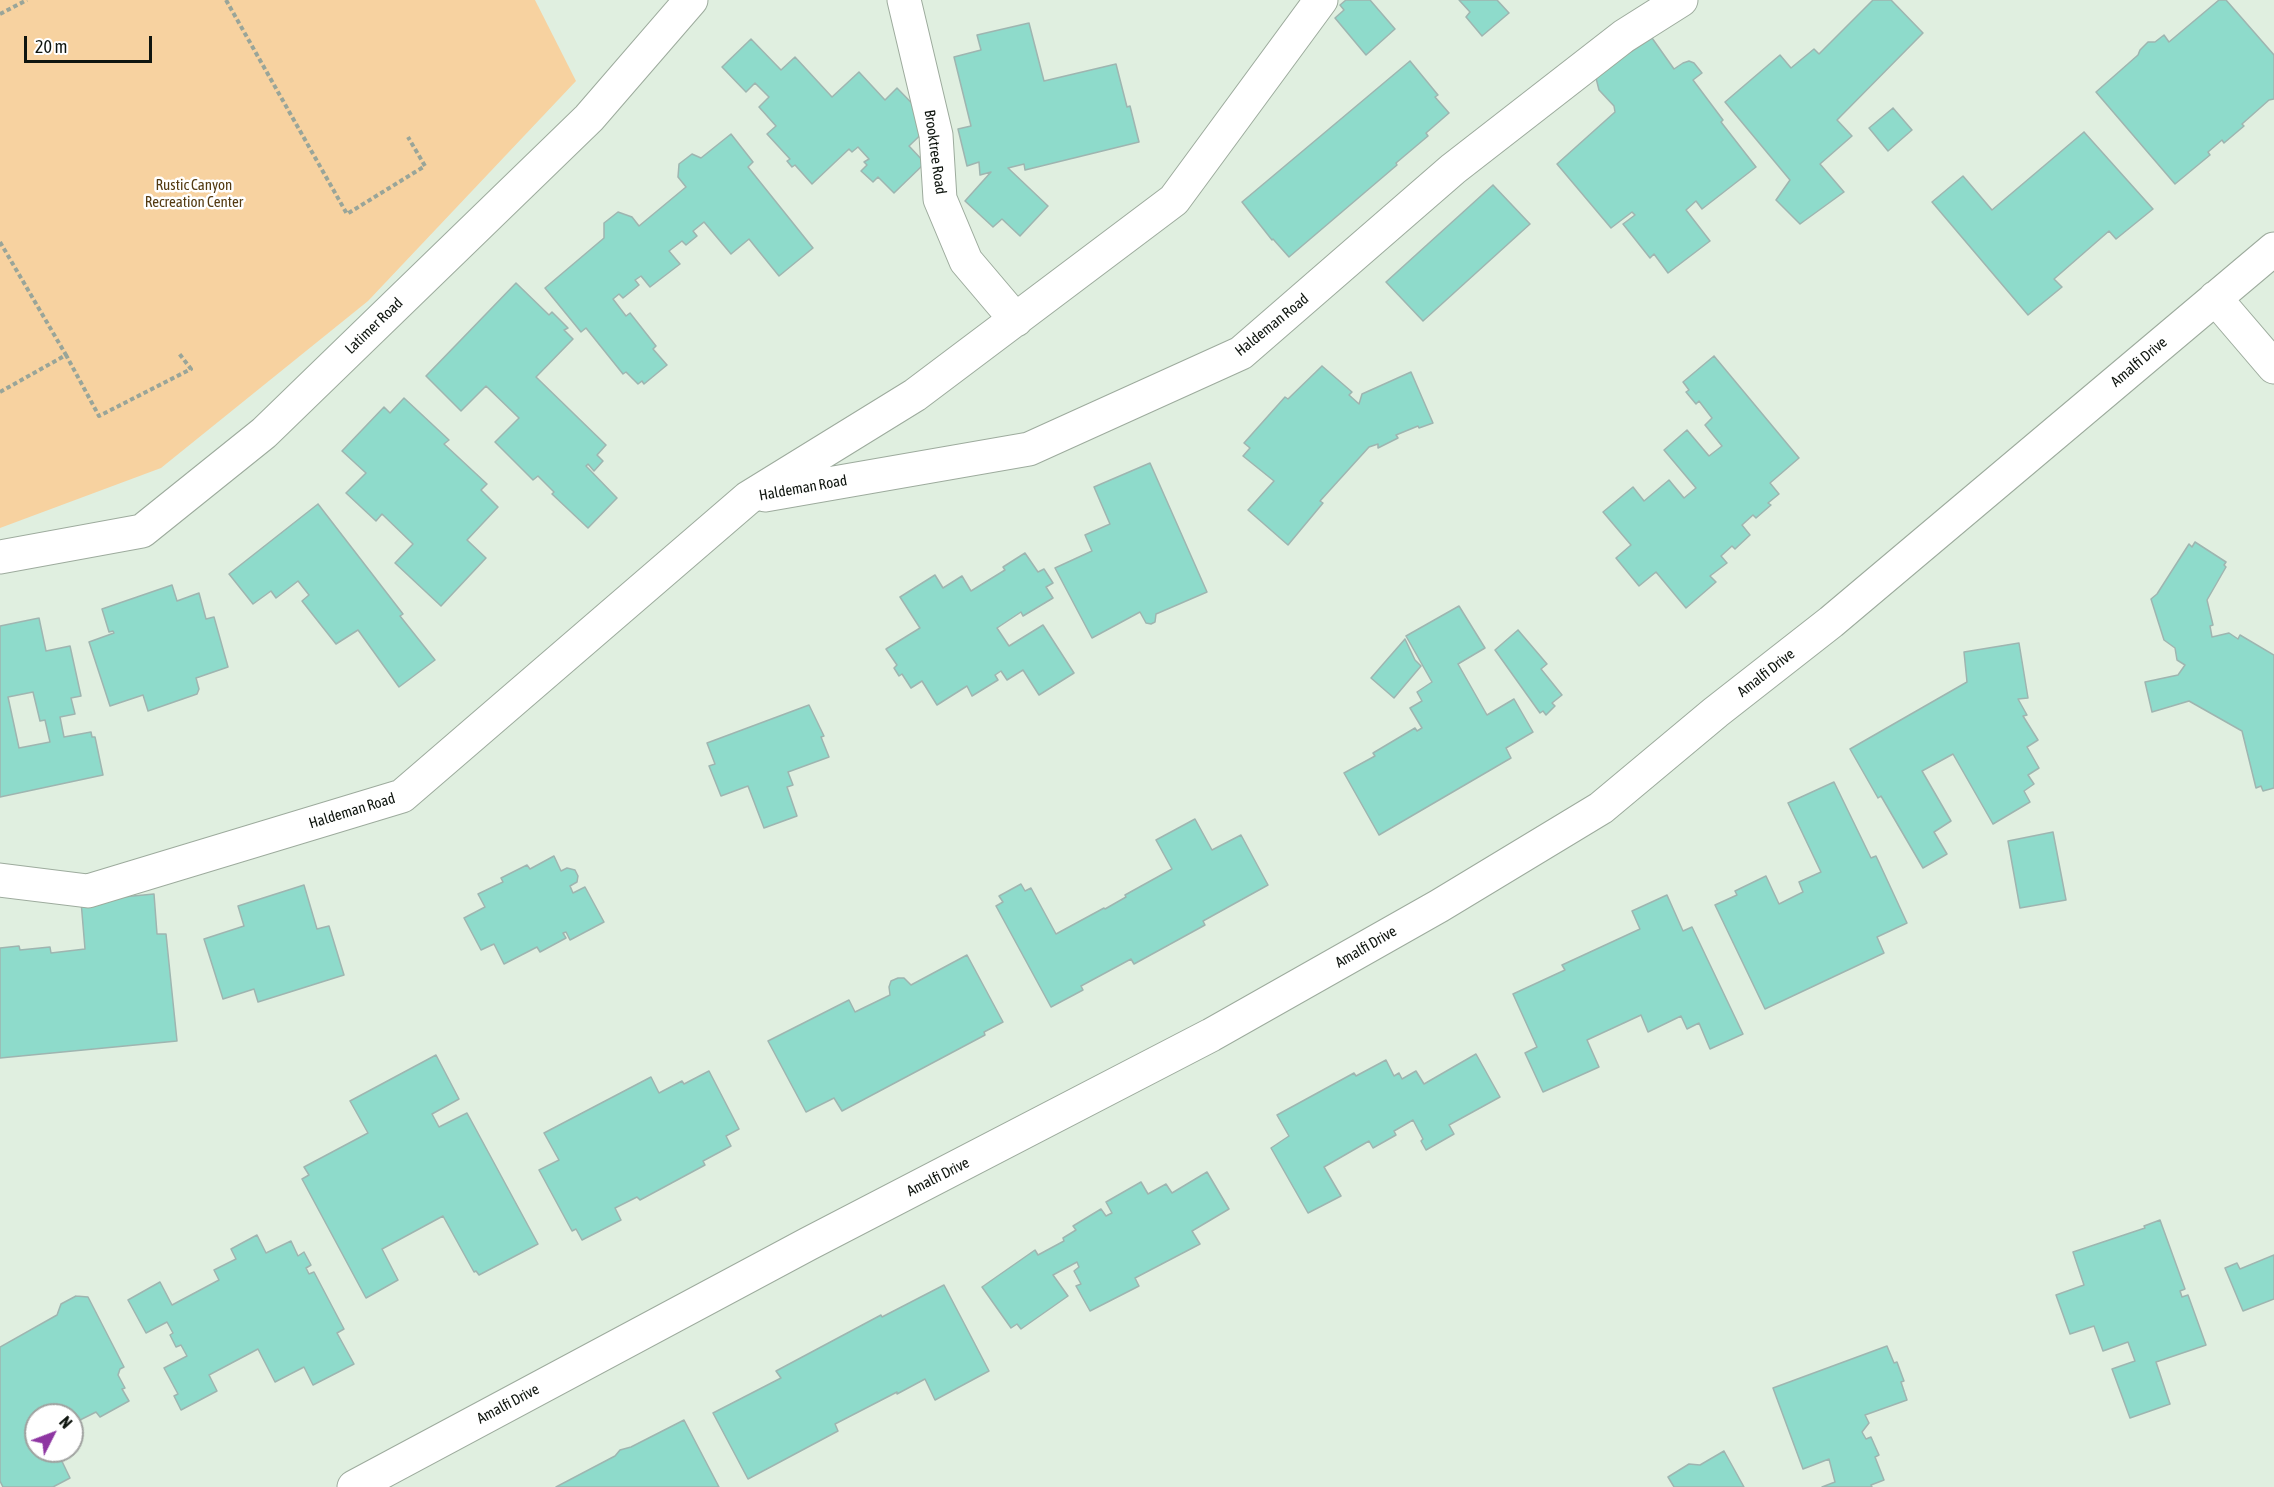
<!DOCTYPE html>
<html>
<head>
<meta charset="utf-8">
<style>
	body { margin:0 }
	#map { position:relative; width:2274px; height:1487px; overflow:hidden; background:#e0efe0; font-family:"Asap Condensed",sans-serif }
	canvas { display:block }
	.north { position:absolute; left:24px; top:1403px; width:60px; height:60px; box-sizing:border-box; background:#fff; border:2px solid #9fa19f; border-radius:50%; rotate:48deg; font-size:16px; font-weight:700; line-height:24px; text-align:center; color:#0f150f }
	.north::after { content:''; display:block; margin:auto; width:21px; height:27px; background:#8e36a2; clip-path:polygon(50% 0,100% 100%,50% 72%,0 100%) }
	.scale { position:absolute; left:24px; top:36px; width:128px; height:27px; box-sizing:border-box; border:3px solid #0f150f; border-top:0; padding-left:8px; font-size:18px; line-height:21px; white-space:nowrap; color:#0f150f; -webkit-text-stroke:4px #fff; paint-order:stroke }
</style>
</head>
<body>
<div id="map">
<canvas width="2274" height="1487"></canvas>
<div class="north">N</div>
<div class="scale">20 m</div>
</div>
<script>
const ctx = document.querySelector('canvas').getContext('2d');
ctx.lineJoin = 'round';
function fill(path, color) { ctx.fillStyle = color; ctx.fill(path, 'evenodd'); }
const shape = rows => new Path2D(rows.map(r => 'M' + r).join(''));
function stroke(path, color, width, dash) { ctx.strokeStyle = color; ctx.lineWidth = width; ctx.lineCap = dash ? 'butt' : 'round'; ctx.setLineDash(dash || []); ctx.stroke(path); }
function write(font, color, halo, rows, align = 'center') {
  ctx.font = font + ' "Asap Condensed",sans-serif'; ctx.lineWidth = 5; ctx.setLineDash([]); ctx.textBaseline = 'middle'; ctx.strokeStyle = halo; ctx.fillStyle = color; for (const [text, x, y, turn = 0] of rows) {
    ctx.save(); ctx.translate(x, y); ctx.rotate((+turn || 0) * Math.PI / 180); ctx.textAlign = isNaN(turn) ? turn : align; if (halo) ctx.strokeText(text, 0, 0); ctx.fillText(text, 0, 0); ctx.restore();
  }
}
fill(shape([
	[0,0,535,0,576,81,368,301,161,468,0,528]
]), '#f7d2a0');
const building = shape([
	[1346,0,1370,0,1395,29,1366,55,1335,18,1344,10,1340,5,1346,0],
	[1459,0,1497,0,1509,13,1482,36,1466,17,1470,12,1459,0],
	[1873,0,1891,0,1923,33,1837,120,1852,136,1820,164,1844,192,1800,224,1776,200,1790,180,1725,102,1780,55,1791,68,1814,49,1819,54,1873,0],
	[2219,0,2226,0,2274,55,2274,99,2269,100,2242,124,2244,126,2224,143,2222,140,2208,152,2210,155,2175,184,2096,92,2138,55,2140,50,2148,42,2155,42,2164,35,2169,42,2219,0],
	[1029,23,1044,81,1116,64,1127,107,1130,106,1139,142,1025,170,1024,164,1008,168,1048,206,1020,236,1002,219,993,227,965,201,991,172,980,175,979,162,967,166,958,129,971,126,954,57,981,50,977,35,1029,23],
	[1652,38,1674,69,1683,63,1689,61,1694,63,1702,73,1693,80,1723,120,1721,122,1756,167,1702,209,1696,201,1686,210,1710,241,1668,273,1654,254,1650,258,1623,224,1635,215,1632,212,1611,228,1557,164,1615,112,1614,106,1599,90,1596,78,1615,62,1652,38],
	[751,39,781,70,795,57,832,97,859,72,885,100,897,88,932,124,909,146,925,163,894,193,878,177,873,182,861,171,867,165,864,162,869,159,858,147,852,152,849,149,812,184,795,165,792,167,787,161,790,159,767,134,776,126,759,107,769,97,755,83,746,92,722,67,751,39],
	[1410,61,1438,95,1435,97,1449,113,1426,133,1428,136,1396,163,1397,165,1289,257,1273,239,1272,240,1242,202,1410,61],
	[1893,108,1912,130,1888,151,1869,128,1893,108],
	[2084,132,2153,209,2116,239,2109,231,2054,279,2062,287,2028,315,1932,202,1963,176,1992,210,2084,132],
	[731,134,753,162,748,167,813,248,779,276,749,239,731,254,704,222,693,231,697,236,686,245,682,241,669,251,680,264,650,287,641,276,635,280,639,285,623,298,619,294,613,299,626,316,630,313,656,346,653,349,667,365,644,384,642,381,638,384,626,372,623,374,586,328,581,332,545,288,604,238,604,223,618,212,632,217,639,226,686,187,678,177,679,164,692,154,701,158,731,134],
	[1493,185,1530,224,1423,321,1386,282,1493,185],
	[516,283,549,315,552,312,568,328,564,330,573,339,536,377,606,445,597,455,603,461,594,471,588,464,586,466,617,498,588,528,552,494,554,492,538,476,533,480,495,442,519,418,486,386,461,411,426,376,516,283],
	[1714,356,1799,458,1770,483,1779,494,1768,503,1771,505,1756,518,1753,515,1742,525,1750,535,1735,549,1732,546,1721,556,1727,563,1710,576,1716,582,1686,608,1656,572,1639,586,1616,558,1631,545,1603,512,1633,487,1644,501,1669,480,1684,498,1696,488,1664,450,1687,430,1709,456,1722,446,1705,425,1712,418,1699,401,1696,404,1686,392,1689,390,1683,382,1714,356],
	[1322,366,1352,392,1349,395,1359,404,1362,394,1411,372,1433,423,1419,428,1418,426,1396,435,1398,438,1378,448,1378,444,1369,447,1320,501,1323,503,1288,545,1248,510,1274,481,1243,456,1250,448,1244,443,1285,397,1288,399,1322,366],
	[404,398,449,440,444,444,487,484,481,490,498,507,467,540,486,558,441,606,395,563,413,544,382,514,376,521,346,493,366,473,342,451,384,407,390,413,404,398],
	[1150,463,1207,592,1156,614,1155,622,1151,624,1146,623,1140,612,1092,638,1055,568,1092,551,1085,535,1110,524,1094,487,1150,463],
	[318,504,403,614,400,616,435,660,399,687,358,630,336,644,302,601,309,595,298,581,276,598,271,591,253,604,229,574,318,504],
	[2195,542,2226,562,2224,565,2226,567,2207,600,2213,625,2210,626,2212,637,2229,633,2238,639,2240,635,2274,655,2274,788,2263,791,2261,786,2256,788,2242,731,2189,701,2152,712,2145,682,2178,675,2185,665,2177,660,2175,648,2164,640,2151,599,2157,594,2189,544,2192,547,2195,542],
	[1025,553,1038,572,1044,569,1053,583,1046,587,1053,598,1023,616,1021,612,997,628,1009,646,1043,625,1074,673,1039,695,1023,670,1007,680,1001,671,995,675,998,680,972,696,967,686,937,705,922,681,911,688,902,674,899,676,894,668,897,665,886,649,920,628,900,597,935,575,943,588,962,576,971,591,1005,570,1003,567,1025,553],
	[172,585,177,601,199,593,206,619,214,617,228,667,196,678,199,689,197,694,148,711,143,695,110,706,89,642,114,633,113,631,109,632,102,609,172,585],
	[1459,606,1485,648,1458,664,1487,715,1514,699,1533,732,1506,748,1511,758,1379,835,1344,773,1375,756,1373,753,1415,728,1417,731,1422,728,1410,708,1422,701,1417,692,1432,682,1406,636,1459,606],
	[39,618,46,651,70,646,81,696,71,698,75,714,60,717,64,737,91,732,92,737,95,737,103,775,0,797,0,626,39,618],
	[33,692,40,721,45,720,50,742,19,748,8,697,33,692],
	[1518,630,1547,664,1541,669,1562,695,1552,703,1555,706,1546,715,1543,711,1540,713,1495,650,1518,630],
	[1405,639,1415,660,1421,666,1394,698,1371,678,1405,639],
	[2019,643,2028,698,2018,699,2027,715,2023,716,2038,740,2027,747,2039,768,2028,775,2034,784,2024,791,2030,802,1993,824,1953,754,1922,771,1951,821,1934,832,1947,854,1923,868,1881,796,1878,798,1850,749,1967,682,1964,652,2019,643],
	[809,705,824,736,821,737,829,757,788,772,793,785,787,787,797,816,764,828,748,786,721,796,709,766,715,764,707,743,809,705],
	[1834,782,1871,858,1876,856,1907,923,1877,937,1884,953,1765,1009,1715,905,1737,895,1735,891,1766,876,1779,904,1803,892,1799,882,1821,872,1788,803,1834,782],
	[1195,819,1212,850,1241,835,1268,885,1203,921,1205,925,1134,964,1131,959,1081,986,1083,990,1051,1007,996,906,1003,902,999,896,1021,884,1025,891,1031,888,1056,934,1104,908,1105,909,1126,897,1125,895,1172,869,1156,840,1195,819],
	[2053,832,2066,900,2020,908,2008,841,2053,832],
	[554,856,561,871,567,868,575,870,578,876,577,882,570,886,573,893,585,887,604,922,570,940,566,932,563,933,566,938,540,952,537,947,504,964,494,944,481,950,464,918,485,907,478,894,503,882,501,878,527,865,530,869,554,856],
	[304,885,317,929,329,926,344,975,258,1002,254,989,223,999,204,939,244,926,238,906,304,885],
	[154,894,157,934,166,934,177,1041,0,1058,0,948,19,946,20,950,50,947,51,953,85,949,81,901,154,894],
	[1667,895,1683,931,1692,927,1743,1034,1710,1049,1699,1023,1687,1029,1681,1016,1648,1032,1641,1015,1587,1040,1599,1067,1543,1092,1525,1053,1537,1047,1513,994,1565,970,1562,965,1640,929,1632,911,1667,895],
	[967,955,1003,1022,984,1032,985,1035,842,1111,834,1098,806,1112,768,1041,849,1000,855,1012,890,995,889,987,891,981,898,978,904,978,911,985,967,955],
	[1476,1054,1500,1097,1449,1125,1454,1134,1426,1150,1421,1141,1423,1139,1413,1120,1394,1131,1396,1135,1373,1148,1369,1141,1324,1167,1341,1196,1308,1213,1271,1148,1289,1136,1277,1115,1354,1073,1356,1076,1386,1060,1394,1076,1399,1073,1402,1079,1416,1071,1424,1084,1476,1054],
	[436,1055,459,1099,432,1114,439,1127,467,1113,538,1244,479,1275,476,1271,474,1272,443,1216,382,1249,398,1280,366,1298,302,1179,309,1175,304,1167,368,1133,350,1101,436,1055],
	[709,1071,739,1129,726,1136,731,1146,703,1161,705,1165,640,1200,637,1197,615,1208,621,1220,582,1240,576,1229,572,1231,539,1170,559,1160,544,1133,651,1077,659,1093,682,1081,684,1084,709,1071],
	[1207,1172,1229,1209,1192,1231,1200,1244,1135,1278,1139,1286,1090,1311,1076,1286,1081,1284,1074,1271,1079,1267,1077,1262,1053,1275,1068,1296,1021,1329,1017,1324,1011,1328,982,1287,1035,1250,1038,1255,1064,1241,1063,1238,1076,1230,1073,1226,1101,1209,1106,1216,1112,1213,1106,1202,1141,1182,1148,1194,1166,1184,1172,1193,1207,1172],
	[2160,1220,2185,1289,2180,1291,2182,1297,2188,1295,2206,1345,2156,1362,2170,1404,2130,1418,2112,1369,2135,1361,2128,1342,2103,1351,2094,1326,2070,1334,2056,1295,2084,1285,2073,1252,2145,1228,2144,1226,2160,1220],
	[257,1235,266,1253,291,1241,298,1256,304,1252,311,1265,306,1268,309,1274,314,1272,344,1329,337,1333,354,1364,313,1385,304,1367,275,1382,258,1349,209,1375,217,1391,181,1410,174,1396,178,1394,164,1368,187,1356,181,1345,176,1347,170,1335,173,1333,167,1322,146,1333,128,1300,160,1282,172,1305,219,1280,214,1270,236,1259,231,1249,257,1235],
	[2274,1255,2274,1299,2243,1311,2225,1268,2237,1263,2240,1269,2274,1255],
	[944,1285,989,1371,935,1400,925,1379,897,1394,897,1392,835,1424,838,1431,748,1479,713,1413,781,1378,776,1371,881,1315,882,1317,944,1285],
	[76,1296,88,1297,124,1367,120,1369,118,1375,125,1388,122,1389,129,1401,100,1417,96,1412,72,1424,72,1415,36,1415,36,1451,57,1451,70,1478,53,1487,3,1487,0,1481,0,1347,57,1315,61,1304,76,1296],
	[1887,1346,1894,1363,1897,1362,1904,1381,1901,1382,1907,1400,1865,1415,1869,1423,1862,1432,1866,1439,1871,1437,1879,1455,1875,1457,1884,1480,1871,1485,1872,1487,1822,1487,1835,1482,1829,1459,1803,1469,1773,1388,1887,1346],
	[684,1420,719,1487,556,1487,615,1456,620,1450,631,1447,684,1420],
	[1724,1451,1744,1487,1674,1487,1668,1477,1689,1464,1700,1465,1724,1451]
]);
fill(building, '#8edbcb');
stroke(building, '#9eb5b0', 1.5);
const street = shape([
	[904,0,936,135,940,199,966,261,1016,320],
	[2215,298,2274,367],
	[765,495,1029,449,1241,353,1453,169,1624,36,1681,0],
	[0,557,142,531,264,433,589,118,691,0],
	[0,880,88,891,402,796,748,498,915,395,1174,200,1321,0],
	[354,1487,808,1244,1211,1035,1439,906,1601,808,1716,712,1831,622,2274,249]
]);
stroke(street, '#9dab9d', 35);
stroke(shape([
	[226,0,347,214,425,166,408,137],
	[0,14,27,0],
	[0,242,66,355],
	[0,392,66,355,99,416,191,369,178,352]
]), '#99a599', 4, [4.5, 3]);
stroke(street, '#fff', 33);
write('15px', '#0f150f', '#fff', [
	["Brooktree Road",935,152,82],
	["Haldeman Road",1272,325,-39],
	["Latimer Road",374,326,-44],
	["Amalfi Drive",2139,362,-40],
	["Haldeman Road",803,488,-10],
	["Amalfi Drive",1766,673,-38],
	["Haldeman Road",352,811,-17],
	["Amalfi Drive",1366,947,-30],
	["Amalfi Drive",938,1177,-27],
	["Amalfi Drive",508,1404,-28]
]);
write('15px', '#533a11', '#fff', [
	["Rustic Canyon",194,185],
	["Recreation Center",194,202]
]);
</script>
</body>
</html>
